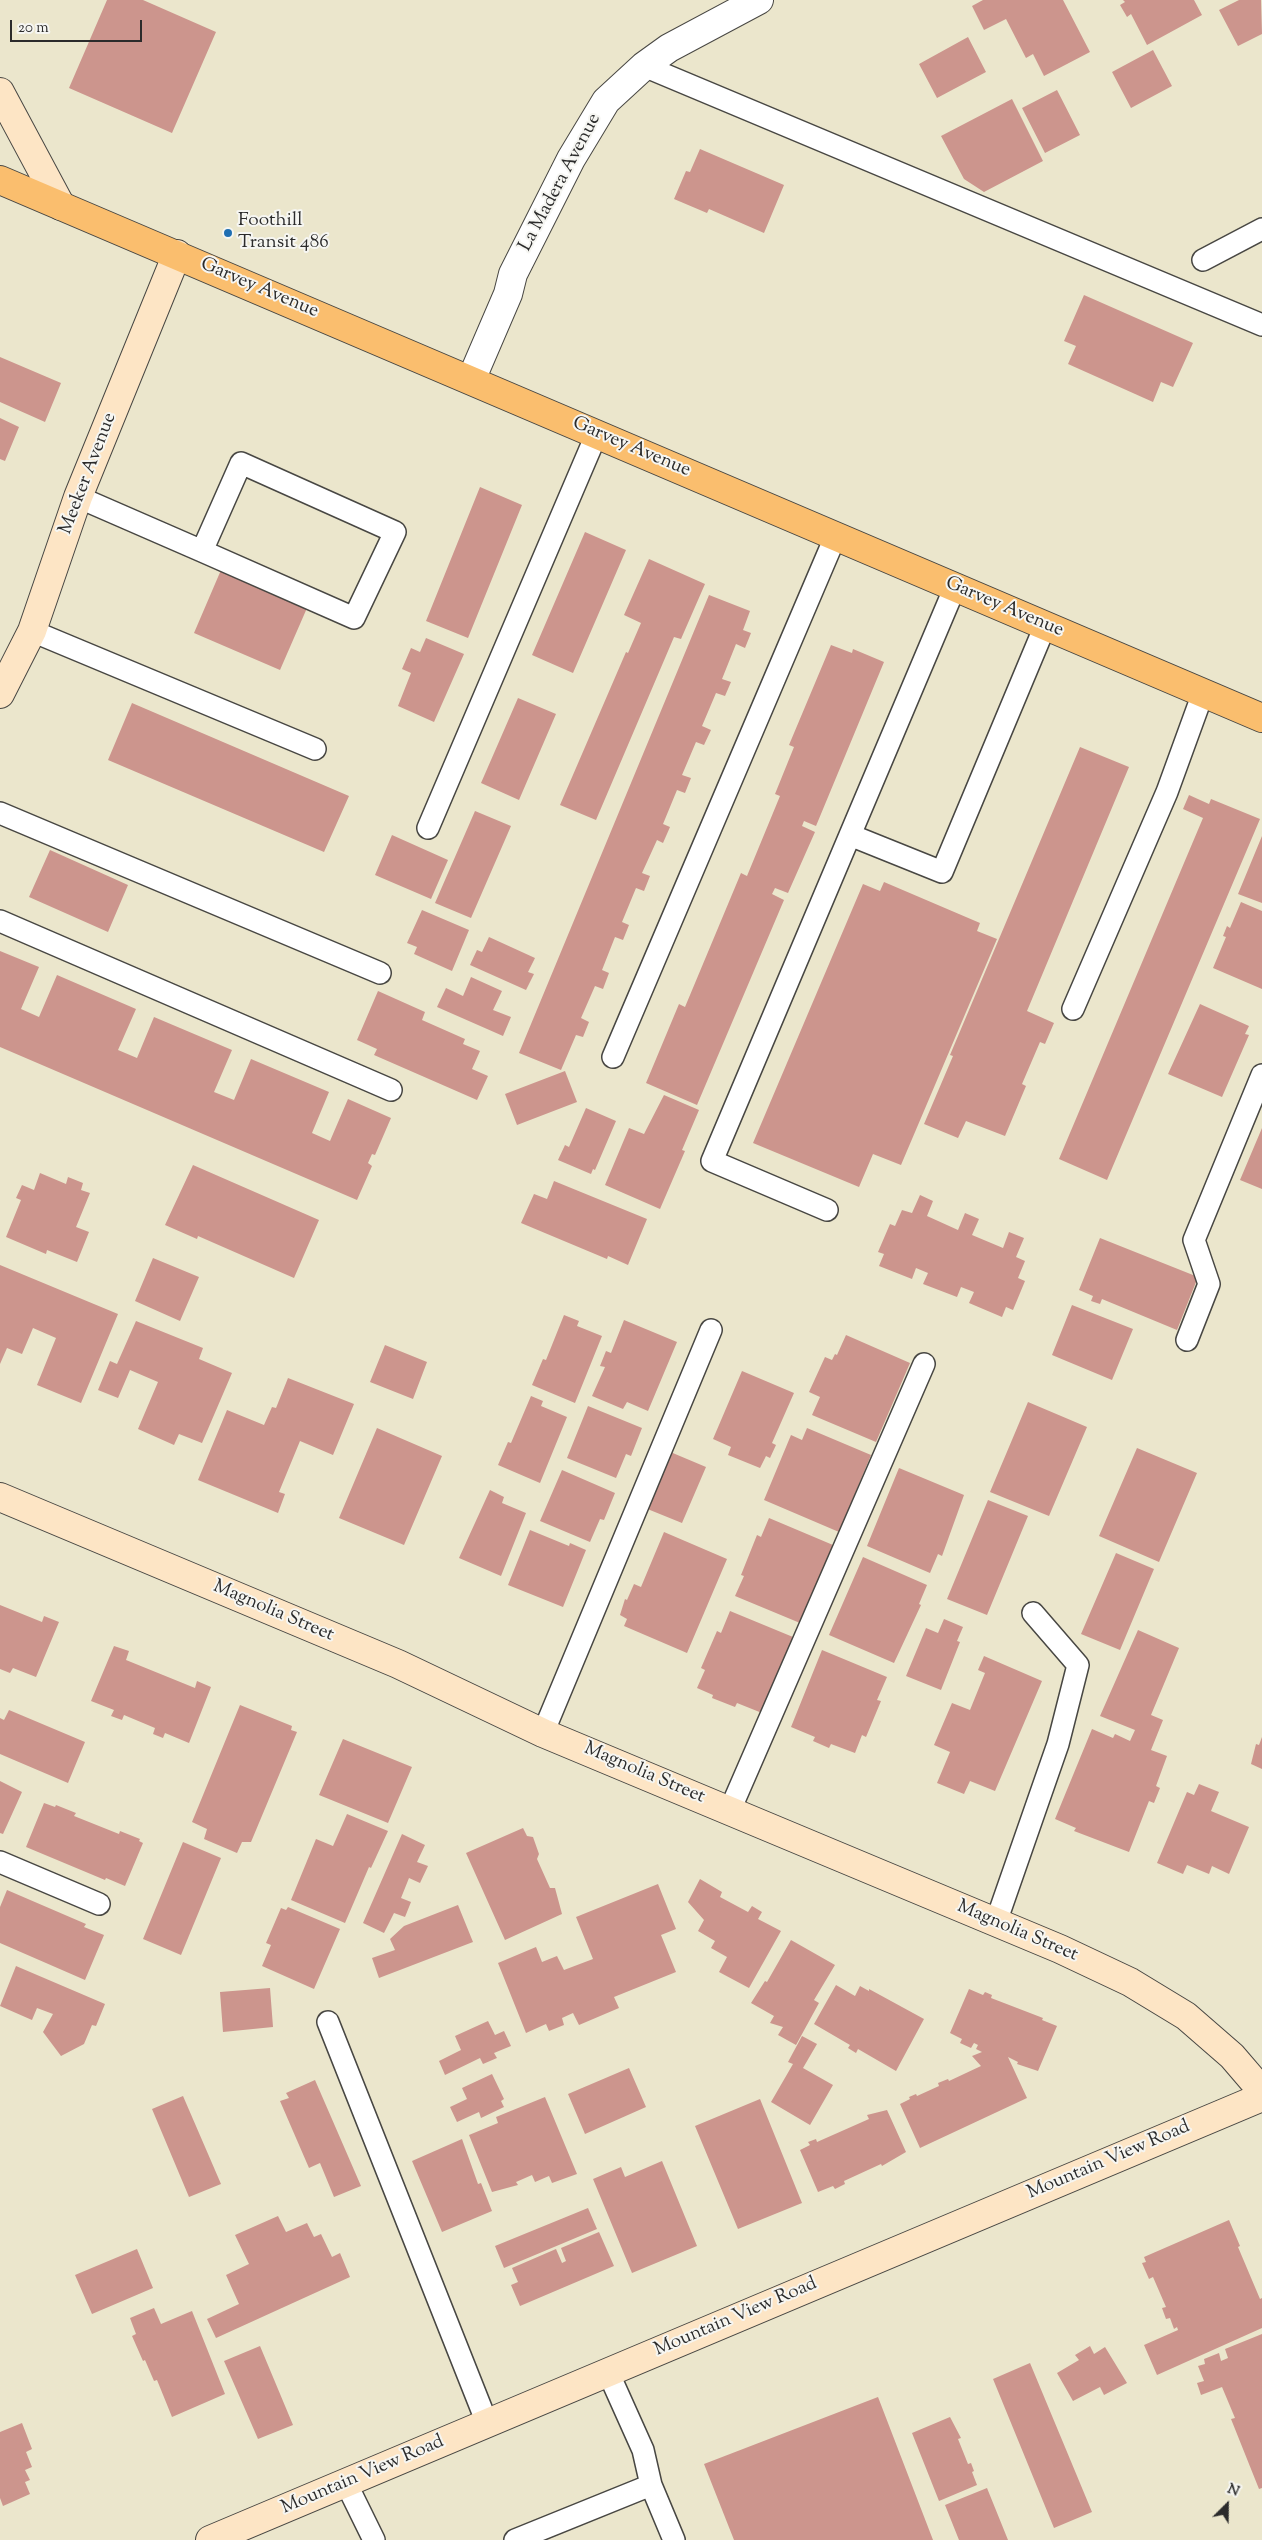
<!DOCTYPE html>
<html>
<head>
<meta charset="utf-8">
<style>
	body { margin:0 }
	#map { position:relative; width:1262px; height:2540px; overflow:hidden; background:#ebe6cc; font-family:"Sorts Mill Goudy",serif }
	canvas { display:block }
	.north { position:absolute; left:1202px; top:2480px; width:50px; height:50px; -webkit-text-stroke:4px #f6f6f2; paint-order:stroke; rotate:23deg; font-size:14px; font-weight:700; line-height:20px; text-align:center; color:#2b2b2b }
	.north::after { content:''; display:block; margin:auto; width:18px; height:22px; background:#2b2b2b; clip-path:polygon(50% 0,100% 100%,50% 72%,0 100%) }
	.scale { position:absolute; left:10px; top:20px; width:132px; height:22px; box-sizing:border-box; border:2px solid #2b2b2b; border-top:0; padding-left:6px; font-size:15px; line-height:18px; white-space:nowrap; color:#2b2b2b; -webkit-text-stroke:4px #f6f6f2; paint-order:stroke }
</style>
</head>
<body>
<div id="map">
<canvas width="1262" height="2540"></canvas>
<div class="north">N</div>
<div class="scale">20 m</div>
</div>
<script>
const ctx = document.querySelector('canvas').getContext('2d');
ctx.lineJoin = 'round';
function fill(path, color) { ctx.fillStyle = color; ctx.fill(path, 'evenodd'); }
const shape = rows => new Path2D(rows.map(r => 'M' + r).join(''));
function stroke(path, color, width, dash) { ctx.strokeStyle = color; ctx.lineWidth = width; ctx.lineCap = dash ? 'butt' : 'round'; ctx.setLineDash(dash || []); ctx.stroke(path); }
function write(font, color, halo, rows, align = 'center') {
  ctx.font = font + ' "Sorts Mill Goudy",serif'; ctx.lineWidth = 4; ctx.setLineDash([]); ctx.textBaseline = 'middle'; ctx.strokeStyle = halo; ctx.fillStyle = color; for (const [text, x, y, turn = 0] of rows) {
    ctx.save(); ctx.translate(x, y); ctx.rotate((+turn || 0) * Math.PI / 180); ctx.textAlign = isNaN(turn) ? turn : align; if (halo) ctx.strokeText(text, 0, 0); ctx.fillText(text, 0, 0); ctx.restore();
  }
}
fill(shape([
	[107,0,143,0,216,32,172,133,69,88],
	[983,0,1063,0,1090,52,1044,76,1033,54,1026,58,1006,19,984,30,972,6],
	[1123,0,1194,0,1202,15,1147,45,1131,14,1127,17,1120,5,1125,2],
	[1239,0,1261,0,1262,34,1238,46,1219,10],
	[968,37,986,72,937,98,919,64],
	[1153,50,1172,86,1131,108,1112,72],
	[1057,90,1080,135,1045,153,1022,108],
	[1012,99,1043,161,984,192,964,179,941,136],
	[700,149,784,185,764,233,709,209,707,213,674,199,686,171,690,172],
	[1084,295,1193,343,1173,387,1161,382,1153,402,1068,364,1076,346,1064,341],
	[0,357,61,383,45,422,0,402],
	[0,418,19,427,5,461,0,459],
	[480,487,522,505,468,638,426,621],
	[585,532,626,550,573,673,532,655],
	[649,559,705,584,681,639,674,637,596,820,560,805,626,652,628,653,641,623,624,615],
	[221,570,307,608,280,670,194,633],
	[709,595,750,611,743,630,751,633,745,648,736,644,722,679,731,682,725,696,716,693,702,726,711,730,704,745,696,742,682,775,691,778,685,793,677,790,663,824,670,827,663,843,657,840,642,873,650,876,644,891,636,888,622,922,629,925,623,940,615,937,602,970,609,973,603,989,595,986,581,1018,589,1022,583,1037,576,1035,561,1070,519,1053],
	[426,638,464,654,434,722,398,706,411,673,402,669,411,648,420,652],
	[831,645,852,653,853,649,884,662,816,826,804,821,802,826,815,832,788,893,775,888,772,894,784,900,697,1105,646,1083,679,1004,685,1007,741,873,747,876,780,796,775,794,794,747,789,745],
	[518,698,556,714,519,800,481,783],
	[132,703,349,796,324,852,108,760],
	[1080,747,1129,767,1027,1011,1054,1023,1045,1044,1040,1042,1022,1084,1026,1086,1005,1136,966,1121,958,1138,924,1124,953,1056,950,1055],
	[1189,795,1209,804,1211,799,1260,819,1107,1180,1059,1159,1203,818,1183,809],
	[475,811,511,826,471,918,435,903],
	[392,835,448,860,431,899,375,875],
	[1262,836,1262,903,1238,894],
	[50,850,128,885,108,932,29,897],
	[884,882,980,923,977,931,997,939,901,1165,873,1154,859,1187,753,1143,863,884,880,891],
	[1241,902,1262,911,1262,989,1213,968,1226,937,1223,936,1227,926,1230,928],
	[422,910,469,930,452,971,414,954,417,947,407,943],
	[489,937,535,958,528,972,534,974,526,990,470,965,477,950,482,952],
	[0,951,39,967,21,1009,39,1017,57,975,136,1009,118,1050,137,1058,154,1017,232,1050,214,1092,234,1100,251,1059,329,1092,312,1133,330,1141,348,1099,391,1118,375,1155,372,1154,368,1163,372,1166,357,1200,0,1047],
	[471,977,502,991,493,1010,511,1017,503,1036,437,1007,446,988,463,996],
	[378,991,425,1012,422,1020,465,1039,463,1044,480,1051,472,1069,488,1076,477,1100,374,1055,377,1049,357,1040],
	[1200,1004,1249,1026,1245,1034,1249,1035,1222,1097,1168,1074],
	[565,1071,577,1102,517,1125,505,1094],
	[664,1095,699,1110,682,1150,685,1151,660,1209,605,1185,629,1128,644,1134],
	[586,1108,616,1121,595,1170,593,1169,591,1174,558,1160,565,1145,569,1147],
	[1262,1128,1262,1189,1240,1180],
	[193,1165,319,1220,294,1278,198,1236,197,1239,165,1225],
	[40,1173,66,1184,68,1177,83,1183,81,1190,90,1193,76,1227,89,1232,77,1262,47,1250,46,1254,6,1237,21,1200,16,1198,22,1185,34,1190],
	[554,1181,647,1219,628,1265,608,1256,607,1259,521,1223,534,1194,547,1199],
	[920,1195,933,1201,927,1216,958,1230,965,1213,979,1219,972,1235,1003,1248,1009,1232,1024,1238,1016,1257,1025,1261,1018,1278,1025,1281,1013,1310,1006,1307,1002,1317,969,1303,974,1292,961,1287,957,1297,923,1284,928,1273,916,1268,912,1279,879,1266,884,1254,878,1252,890,1224,895,1226,902,1210,912,1213],
	[1100,1238,1198,1277,1177,1330,1102,1299,1100,1304,1091,1301,1093,1296,1079,1290],
	[153,1258,199,1277,180,1321,135,1301],
	[0,1265,118,1314,81,1403,37,1385,56,1338,33,1328,22,1354,7,1348,0,1364],
	[1072,1305,1133,1329,1112,1380,1052,1355],
	[564,1315,579,1321,577,1326,602,1336,575,1403,532,1385,543,1359,546,1360],
	[624,1320,677,1342,648,1411,627,1402,623,1409,592,1396,605,1367,600,1366,606,1351,611,1353],
	[136,1321,203,1348,199,1359,232,1373,202,1443,179,1434,174,1445,138,1429,158,1382,130,1370,118,1398,98,1390,110,1361,117,1364],
	[846,1335,910,1363,876,1442,812,1415,820,1397,809,1392,825,1357,832,1360,835,1354,837,1355],
	[385,1345,427,1362,413,1399,370,1382],
	[742,1371,794,1393,772,1443,776,1445,770,1458,766,1456,760,1468,728,1455,731,1447,713,1439],
	[288,1378,354,1404,333,1455,300,1441,279,1492,285,1494,278,1513,198,1480,227,1410,264,1425,272,1407,276,1408],
	[531,1396,543,1401,541,1406,567,1417,540,1483,498,1465,508,1442,511,1443],
	[1028,1402,1087,1427,1049,1516,990,1492],
	[588,1406,642,1428,631,1456,626,1454,616,1478,567,1458],
	[377,1428,442,1456,404,1545,339,1518],
	[807,1428,871,1455,839,1532,764,1500,791,1435,802,1440],
	[1137,1448,1197,1473,1159,1562,1099,1536],
	[668,1451,706,1467,682,1523,645,1508],
	[899,1468,964,1495,942,1556,938,1554,930,1573,867,1546],
	[562,1470,615,1493,604,1520,600,1519,590,1542,540,1521],
	[490,1490,504,1497,502,1503,526,1513,501,1576,459,1558],
	[988,1500,1028,1516,987,1615,947,1599],
	[769,1518,833,1545,800,1623,735,1596,744,1576,741,1575,757,1535,761,1537],
	[530,1530,569,1546,570,1543,586,1550,563,1607,508,1585],
	[664,1532,727,1559,687,1653,624,1626,627,1619,620,1615,625,1599,627,1600,634,1584,641,1587],
	[1116,1553,1154,1569,1120,1650,1081,1634],
	[863,1557,927,1585,919,1604,921,1605,894,1663,829,1635],
	[0,1605,42,1622,44,1616,59,1622,36,1677,13,1668,10,1673,0,1669],
	[730,1611,793,1637,762,1713,737,1703,735,1707,712,1698,713,1695,697,1688,705,1670,701,1668,717,1631,721,1633],
	[944,1619,963,1627,957,1641,960,1642,941,1690,906,1676,926,1628,938,1633],
	[1138,1630,1179,1648,1151,1715,1163,1720,1151,1750,1167,1756,1156,1786,1160,1788,1154,1803,1149,1801,1129,1852,1074,1831,1076,1828,1055,1819,1092,1729,1113,1738,1115,1734,1130,1741,1135,1730,1100,1716],
	[114,1646,129,1651,126,1660,195,1688,197,1681,211,1687,189,1743,165,1733,163,1738,153,1734,155,1728,124,1715,122,1720,111,1716,114,1710,91,1701],
	[822,1650,887,1677,877,1700,881,1701,866,1737,862,1735,855,1753,831,1744,829,1748,813,1741,815,1737,791,1727],
	[984,1656,1042,1681,995,1791,970,1781,964,1794,937,1783,950,1752,934,1745,952,1703,970,1710,985,1673,978,1670],
	[240,1705,292,1726,291,1730,297,1732,251,1842,242,1842,237,1853,204,1839,207,1829,192,1822],
	[9,1710,85,1742,68,1783,0,1754,0,1718,4,1720],
	[1262,1737,1262,1769,1251,1764,1256,1744,1259,1745],
	[343,1739,412,1767,388,1823,319,1795],
	[0,1781,22,1792,3,1834,0,1833],
	[1199,1784,1219,1792,1211,1811,1249,1827,1229,1874,1212,1866,1209,1874,1187,1865,1183,1874,1157,1863,1187,1792,1194,1795],
	[44,1803,55,1807,56,1805,76,1813,74,1816,119,1834,120,1831,140,1839,139,1841,143,1843,125,1886,106,1878,105,1880,26,1847],
	[347,1814,388,1831,371,1868,369,1867,345,1923,291,1900,316,1839,333,1846],
	[523,1828,527,1836,533,1837,539,1854,537,1859,550,1888,555,1888,562,1914,505,1940,466,1853],
	[402,1834,425,1845,417,1862,428,1866,420,1883,409,1878,401,1898,411,1902,405,1917,394,1913,384,1933,363,1923],
	[183,1842,221,1858,181,1955,143,1939],
	[700,1879,722,1892,720,1897,748,1912,752,1906,762,1912,758,1919,781,1931,749,1988,719,1972,727,1957,711,1948,715,1941,698,1931,704,1920,688,1902],
	[658,1884,676,1929,661,1935,676,1972,614,1997,619,2008,579,2025,573,2013,562,2018,564,2025,549,2031,546,2024,526,2033,498,1963,536,1947,542,1962,557,1956,564,1970,593,1959,576,1917],
	[7,1890,86,1924,84,1927,104,1935,85,1980,0,1943,0,1907],
	[458,1905,473,1942,379,1978,372,1958,395,1950,390,1939,404,1926],
	[288,1907,340,1929,314,1989,262,1966,271,1945,266,1943,281,1908,286,1910],
	[791,1940,835,1965,814,2000,819,2003,796,2045,778,2035,783,2027,770,2023,774,2016,751,2003,765,1981,767,1982],
	[16,1966,105,2004,96,2026,92,2025,84,2044,61,2056,43,2032,53,2014,37,2008,32,2020,0,2006],
	[836,1985,855,1996,860,1986,869,1991,869,1989,924,2019,896,2071,858,2049,856,2053,848,2048,850,2045,814,2024],
	[270,1988,273,2027,223,2032,220,1992],
	[969,1989,983,1995,985,1992,992,1995,991,1998,1043,2018,1042,2020,1057,2026,1038,2071,1017,2064,1018,2062,1008,2057,1027,2098,920,2148,900,2104,910,2099,909,2097,916,2094,917,2096,939,2086,938,2083,948,2079,949,2081,981,2066,972,2056,982,2052,976,2049,978,2045,974,2043,971,2048,960,2043,962,2039,950,2033],
	[488,2021,495,2035,504,2031,511,2046,494,2053,497,2058,483,2064,480,2058,445,2075,439,2061,461,2050,455,2036],
	[802,2036,817,2044,803,2068,833,2085,810,2125,771,2102,793,2064,788,2062],
	[629,2068,646,2107,585,2134,568,2094],
	[492,2074,504,2099,501,2101,504,2107,481,2118,479,2112,457,2122,450,2107,467,2099,462,2088],
	[315,2080,361,2186,334,2197,320,2163,309,2168,280,2101,289,2098,286,2093],
	[183,2096,221,2184,189,2197,152,2109],
	[545,2097,577,2174,552,2183,549,2176,535,2182,532,2175,516,2182,518,2185,492,2192,469,2135,498,2123,496,2117],
	[760,2099,802,2203,738,2229,695,2126],
	[887,2110,906,2152,882,2166,881,2164,844,2181,845,2184,835,2189,833,2186,818,2192,800,2150,810,2145,808,2142,816,2139,817,2142,869,2119,867,2115],
	[462,2139,478,2184,481,2183,492,2211,442,2232,412,2161],
	[662,2161,697,2246,632,2273,593,2179,621,2167,625,2177],
	[588,2208,597,2229,504,2268,495,2246],
	[278,2216,286,2232,307,2223,314,2237,321,2234,332,2257,340,2253,350,2277,216,2338,207,2319,239,2304,226,2275,249,2264,235,2235],
	[1229,2220,1240,2246,1238,2247,1260,2299,1262,2298,1262,2328,1157,2375,1144,2345,1178,2330,1177,2327,1174,2329,1170,2318,1166,2319,1162,2308,1166,2307,1153,2277,1149,2279,1142,2263,1146,2262,1144,2257],
	[599,2232,614,2266,520,2306,511,2285,518,2282,512,2268,556,2249,562,2263,566,2261,561,2248],
	[137,2249,153,2288,92,2314,75,2275],
	[154,2308,161,2324,192,2311,225,2394,172,2417,157,2380,154,2381,145,2360,143,2361,132,2336,136,2334,130,2318],
	[1262,2334,1262,2488,1259,2489,1231,2419,1235,2418,1222,2387,1201,2395,1197,2383,1204,2381,1198,2366,1205,2364,1204,2359,1219,2353,1221,2361,1228,2358,1225,2349],
	[260,2346,293,2425,258,2439,224,2361],
	[1090,2346,1094,2354,1105,2347,1127,2383,1104,2395,1100,2387,1073,2401,1057,2373,1079,2360,1075,2355],
	[1030,2363,1092,2512,1054,2528,993,2379],
	[878,2397,933,2540,734,2540,704,2464],
	[950,2417,961,2438,958,2439,968,2464,971,2463,974,2471,972,2472,977,2485,939,2501,912,2433],
	[22,2423,32,2449,26,2452,32,2467,25,2470,30,2480,25,2482,30,2494,3,2506,0,2498,0,2432],
	[987,2488,1008,2540,959,2540,945,2505]
]), '#cc958d');
const lane = shape([
	[644,66,1262,325],
	[1203,260,1262,229],
	[78,497,202,551,354,618,395,532,241,463,202,551],
	[32,631,315,749],
	[0,813,380,973],
	[428,828,597,433],
	[850,835,942,872,1045,626],
	[0,921,391,1090],
	[1073,1009,1167,792,1203,693],
	[613,1057,836,535],
	[827,1210,712,1161,955,587],
	[1187,1340,1209,1284,1194,1240,1262,1075],
	[543,1733,711,1330],
	[730,1810,924,1364],
	[0,1862,99,1904],
	[996,1922,1058,1744,1078,1665,1033,1613],
	[328,2022,487,2423],
	[346,2483,374,2540],
	[651,2485,674,2540],
	[515,2540,651,2485,643,2450,608,2372]
]);
const street = shape([
	[471,380,508,294,513,274,571,159,606,101,644,66,669,48,759,0]
]);
const secondary = shape([
	[0,92,61,206],
	[0,694,32,631,78,497,177,254],
	[0,1497,398,1664,543,1733,1060,1949,1130,1982,1186,2016,1232,2056,1262,2091],
	[210,2540,1262,2097]
]);
const primary = shape([
	[0,180,1262,718]
]);
stroke(lane, '#484743', 24);
stroke(street, '#484743', 30);
stroke(secondary, '#484743', 30);
stroke(primary, '#484743', 30);
stroke(lane, '#fff', 21);
stroke(street, '#fff', 28);
stroke(secondary, '#fde5c5', 28);
stroke(primary, '#fabe6e', 28);
for (const [x, y, r, color] of [
	[228,233,5,"#1f6fb2"]
]) { const dot = new Path2D(); dot.arc(x, y, r, 0, 2 * Math.PI); ctx.fillStyle = color; ctx.fill(dot); stroke(dot, '#f6f6f2', 2); }
write('19px', '#2b2b2b', '#f6f6f2', [
	["La Madera Avenue",561,183,-62],
	["Garvey Avenue",259,289,23],
	["Garvey Avenue",631,448,23],
	["Meeker Avenue",89,474,-69],
	["Garvey Avenue",1004,608,23],
	["Magnolia Street",273,1612,23],
	["Magnolia Street",644,1774,23],
	["Magnolia Street",1017,1932,23],
	["Mountain View Road",1109,2161,-23],
	["Mountain View Road",736,2318,-23],
	["Mountain View Road",363,2476,-23]
]);
write('19px', '#2b2b2b', '#f6f6f2', [
	["Foothill",238,222],
	["Transit 486",238,244]
], 'left');
</script>
</body>
</html>
